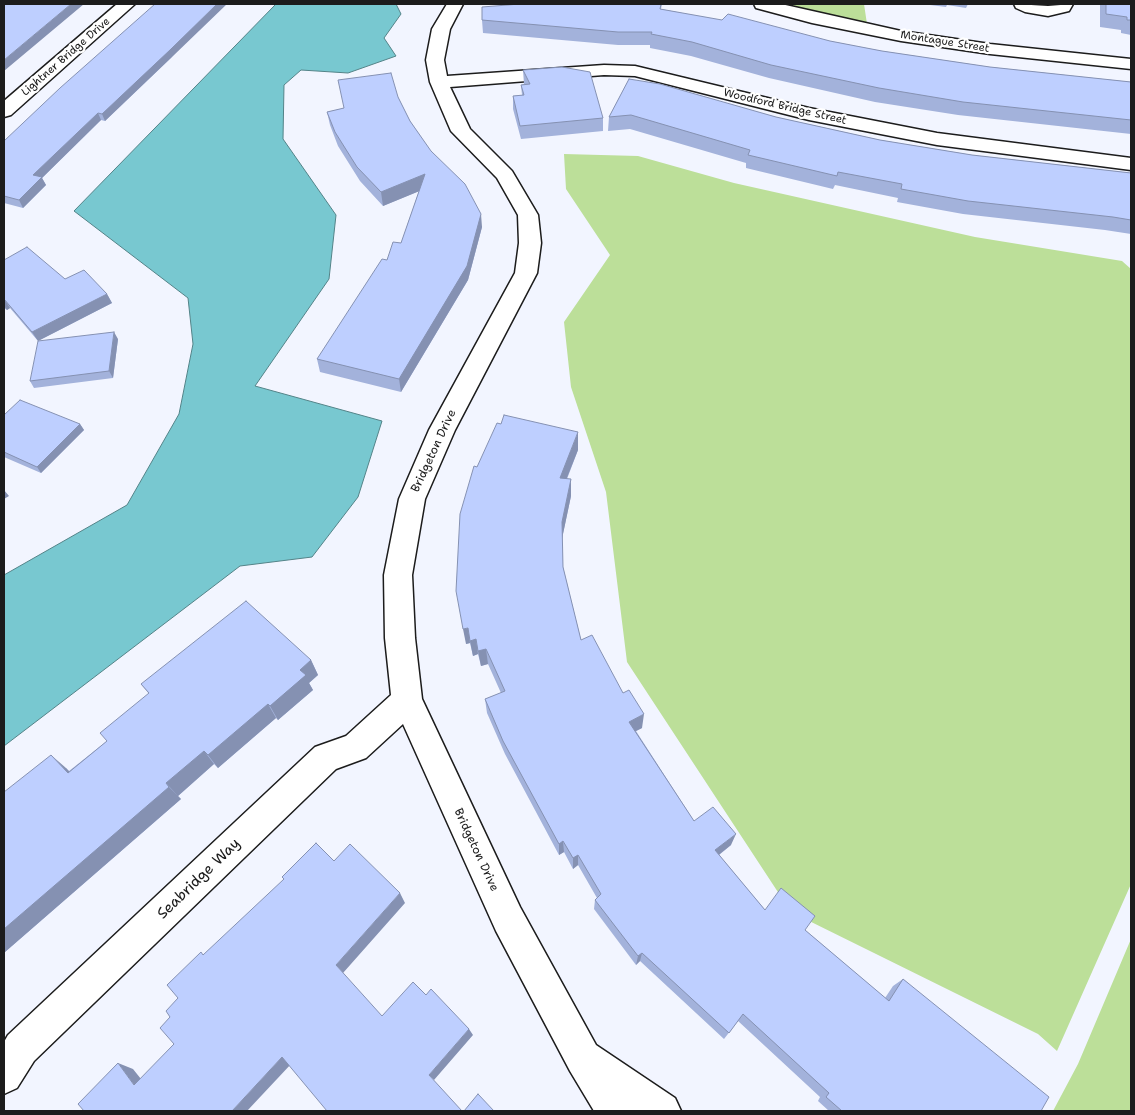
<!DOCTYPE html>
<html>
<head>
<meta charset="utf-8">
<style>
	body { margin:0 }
	#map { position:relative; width:1135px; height:1115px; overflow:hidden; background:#f2f5ff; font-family:"Shantell Sans",sans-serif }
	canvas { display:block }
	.frame { position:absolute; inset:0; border:5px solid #1c1c1c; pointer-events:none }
</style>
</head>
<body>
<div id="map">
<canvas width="1135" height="1115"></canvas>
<div class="frame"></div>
</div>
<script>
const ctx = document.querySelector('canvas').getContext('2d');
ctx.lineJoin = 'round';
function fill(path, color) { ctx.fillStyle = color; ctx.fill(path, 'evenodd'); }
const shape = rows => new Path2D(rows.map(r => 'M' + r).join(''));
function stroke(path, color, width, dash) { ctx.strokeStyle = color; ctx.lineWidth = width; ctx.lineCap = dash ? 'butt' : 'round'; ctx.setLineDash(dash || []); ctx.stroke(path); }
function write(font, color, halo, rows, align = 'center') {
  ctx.font = font + ' "Shantell Sans",sans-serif'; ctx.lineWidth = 4.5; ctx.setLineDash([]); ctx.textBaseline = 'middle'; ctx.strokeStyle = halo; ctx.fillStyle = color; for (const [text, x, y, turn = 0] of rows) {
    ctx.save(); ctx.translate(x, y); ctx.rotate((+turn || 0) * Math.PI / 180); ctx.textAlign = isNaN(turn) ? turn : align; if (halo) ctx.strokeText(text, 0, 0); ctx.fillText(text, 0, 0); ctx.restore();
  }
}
fill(shape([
	[782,4,864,4,867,24,822,15],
	[564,154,638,156,734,183,975,237,1122,261,1131,269,1131,884,1057,1051,1038,1034,791,912,627,662,606,492,571,387,564,322,610,255,566,189],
	[1131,939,1131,1111,1053,1111,1078,1064]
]), '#bcdf99');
const water = shape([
	[276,4,396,4,401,14,384,38,396,56,348,73,301,70,284,85,283,139,336,215,329,279,255,386,382,421,358,497,312,557,240,566,4,746,4,575,127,505,179,414,193,344,188,298,74,211,276,4]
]);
fill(water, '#78c8d0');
stroke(water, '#538388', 1);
const street = shape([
	[117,4,135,4,11,115,4,117,4,101,117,4],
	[447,4,463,4,450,29,444,60,447,76,604,65,635,66,809,108,937,133,1131,158,1131,170,937,145,809,120,635,76,604,75,450,87,470,129,512,171,538,215,541,243,537,273,455,430,425,499,412,575,415,638,422,699,520,907,596,1045,675,1098,681,1111,594,1111,570,1071,496,931,403,724,366,758,336,769,34,1061,17,1088,4,1094,4,1042,8,1035,315,747,346,736,391,695,385,638,384,575,399,499,429,430,515,273,519,243,518,215,497,178,451,131,430,82,426,60,432,29,447,4],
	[1014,4,1048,6,1073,4,1069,11,1048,16,1025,12,1016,8,1014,4]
]);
const secondary = shape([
	[754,4,781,4,901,31,990,44,1131,59,1131,69,990,54,901,41,812,23,756,8,754,4]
]);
stroke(street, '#1c1c1c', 3);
stroke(secondary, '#1c1c1c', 3);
fill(street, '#fff');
fill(secondary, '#fff');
fill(shape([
	[662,4,661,9,882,51,990,67,1131,82,1131,134,958,115,875,102,769,78,691,56,650,48,650,45,618,45,483,33,482,20],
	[922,4,968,4,966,8,947,5,946,7],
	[1100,4,1131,4,1131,35,1121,33,1121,30,1100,27],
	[173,56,105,121,101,120,42,178,46,185,23,208,4,203,4,141],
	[523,70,603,118,603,131,521,139,513,109,513,96,522,95,521,85,524,84],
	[629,79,776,117,880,140,972,155,1131,173,1131,234,1105,230,963,214,897,202,898,198,835,185,833,189,746,168,746,163,630,129,608,131,609,117],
	[398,97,410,121,482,227,468,280,401,392,320,372,317,359,387,260,401,243,419,191,383,206,360,181,338,146,330,125,327,112],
	[4,260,65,279,107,294,112,303,38,341,10,308,7,310,4,308],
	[118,339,113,378,34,388,30,381],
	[4,415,80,424,84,430,41,473,4,457],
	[578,450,567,479,571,479,571,496,562,538,563,567,581,640,623,693,642,728,636,731,694,821,731,845,719,855,765,910,805,930,885,998,893,986,903,979,1041,1111,829,1111,818,1101,820,1097,738,1021,724,1039,640,961,636,965,594,909,595,900,597,898,578,865,573,869,564,852,559,855,505,754,487,713,485,699,501,693,488,664,481,666,478,654,473,656,470,643,466,644,477,467],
	[311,660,318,675,309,683,313,690,278,720,276,718,218,768,214,764,178,796,181,799,5,952,4,952,4,792,66,768,69,771,107,741,149,694,141,684]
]), '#a3b2db');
fill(shape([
	[71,4,84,4,4,71,4,60],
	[217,4,227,4,173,56,105,121,102,114],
	[98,113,101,120,42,178,46,185,23,208,19,200,33,175],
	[425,174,427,188,383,206,381,192],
	[481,214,482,227,468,280,401,392,399,379],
	[107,294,112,303,38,341,32,332],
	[4,299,10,308,7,310,4,306],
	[114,332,118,339,113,378,109,371],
	[80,424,84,430,41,473,37,467],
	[578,432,578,450,560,495,560,478],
	[571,479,571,496,562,539,562,522],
	[4,490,9,496,4,499],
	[468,628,470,643,466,644,463,629],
	[476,639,478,654,473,656,470,641],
	[486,649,488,664,481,666,478,651],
	[311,660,318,675,309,683,313,690,278,720,270,706,300,670],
	[268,704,276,718,218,768,208,755],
	[644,714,642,728,628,735,629,722],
	[204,751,214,764,178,796,166,783],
	[51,755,66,768,82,785,68,773],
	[169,787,181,799,5,952,4,952,4,929],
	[736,834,731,845,711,861,715,850],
	[563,841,564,852,559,855,559,844],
	[578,855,578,865,573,869,573,858],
	[400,893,405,903,343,973,336,965],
	[642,953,640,961,636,965,638,956],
	[469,1029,473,1035,434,1080,429,1075],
	[282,1057,292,1063,247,1111,232,1111],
	[118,1063,133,1069,149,1089,134,1085]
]), '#8591b2');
const building = shape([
	[4,4,71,4,4,60,4,4],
	[155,4,217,4,171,49,102,114,98,113,33,175,42,177,19,200,4,196,4,141,60,88,155,4],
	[520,4,661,4,660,9,722,20,728,14,830,41,882,51,990,67,1131,82,1131,120,963,102,879,88,771,65,692,42,651,34,652,32,618,32,482,20,482,7,520,4],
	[1106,4,1131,4,1131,20,1127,20,1127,17,1106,14,1106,4],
	[562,67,590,72,603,118,520,126,513,96,524,95,521,85,530,84,523,70,562,67],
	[391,73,398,97,410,121,431,151,465,184,481,214,467,266,399,379,317,359,382,259,387,260,393,242,401,243,425,174,381,192,357,167,335,132,327,112,344,108,338,80,391,73],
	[629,79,660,84,776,117,880,140,972,155,1131,173,1131,220,1113,217,968,201,901,189,902,184,838,172,837,176,748,155,750,150,631,115,609,117,629,79],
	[27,247,65,279,84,270,107,294,32,332,4,299,4,260,27,247],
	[114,332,109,371,30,381,38,341,114,332],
	[20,400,80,424,37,467,4,452,4,415,20,400],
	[504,415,578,432,560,478,571,479,562,522,563,567,581,640,592,635,623,693,629,690,644,714,629,722,694,821,713,807,736,834,715,850,765,910,781,888,815,916,805,930,889,1001,903,979,1049,1097,1041,1111,842,1111,826,1097,829,1093,743,1014,729,1033,642,953,638,956,595,900,601,894,578,855,573,858,563,841,559,844,503,741,485,699,505,691,486,649,478,651,476,639,470,641,468,628,463,629,456,591,460,514,474,466,477,467,497,423,501,424,504,415],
	[246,601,311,660,300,670,306,675,270,706,268,704,208,755,204,751,166,783,169,787,4,929,4,792,51,755,68,773,107,741,100,733,149,693,141,684,246,601],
	[316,843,334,861,350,844,400,893,336,965,382,1016,413,982,426,995,431,989,469,1029,429,1075,462,1111,327,1111,282,1057,232,1111,84,1111,78,1104,118,1063,134,1085,174,1044,160,1028,170,1017,166,1011,178,998,167,985,201,952,203,955,284,879,282,877,316,843],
	[478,1094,494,1111,464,1111,478,1094]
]);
fill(building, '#becfff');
stroke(building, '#8591b2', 1);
write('11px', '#1c1c1c', '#fff', [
	["Montague Street",945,42,9],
	["Lightner Bridge Drive",66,57,-41],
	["Woodford Bridge Street",785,107,13]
]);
write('12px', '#1c1c1c', '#fff', [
	["Bridgeton Drive",434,451,-65],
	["Bridgeton Drive",476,850,65]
]);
write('15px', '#1c1c1c', '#fff', [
	["Seabridge Way",199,879,-44]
]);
</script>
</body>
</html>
